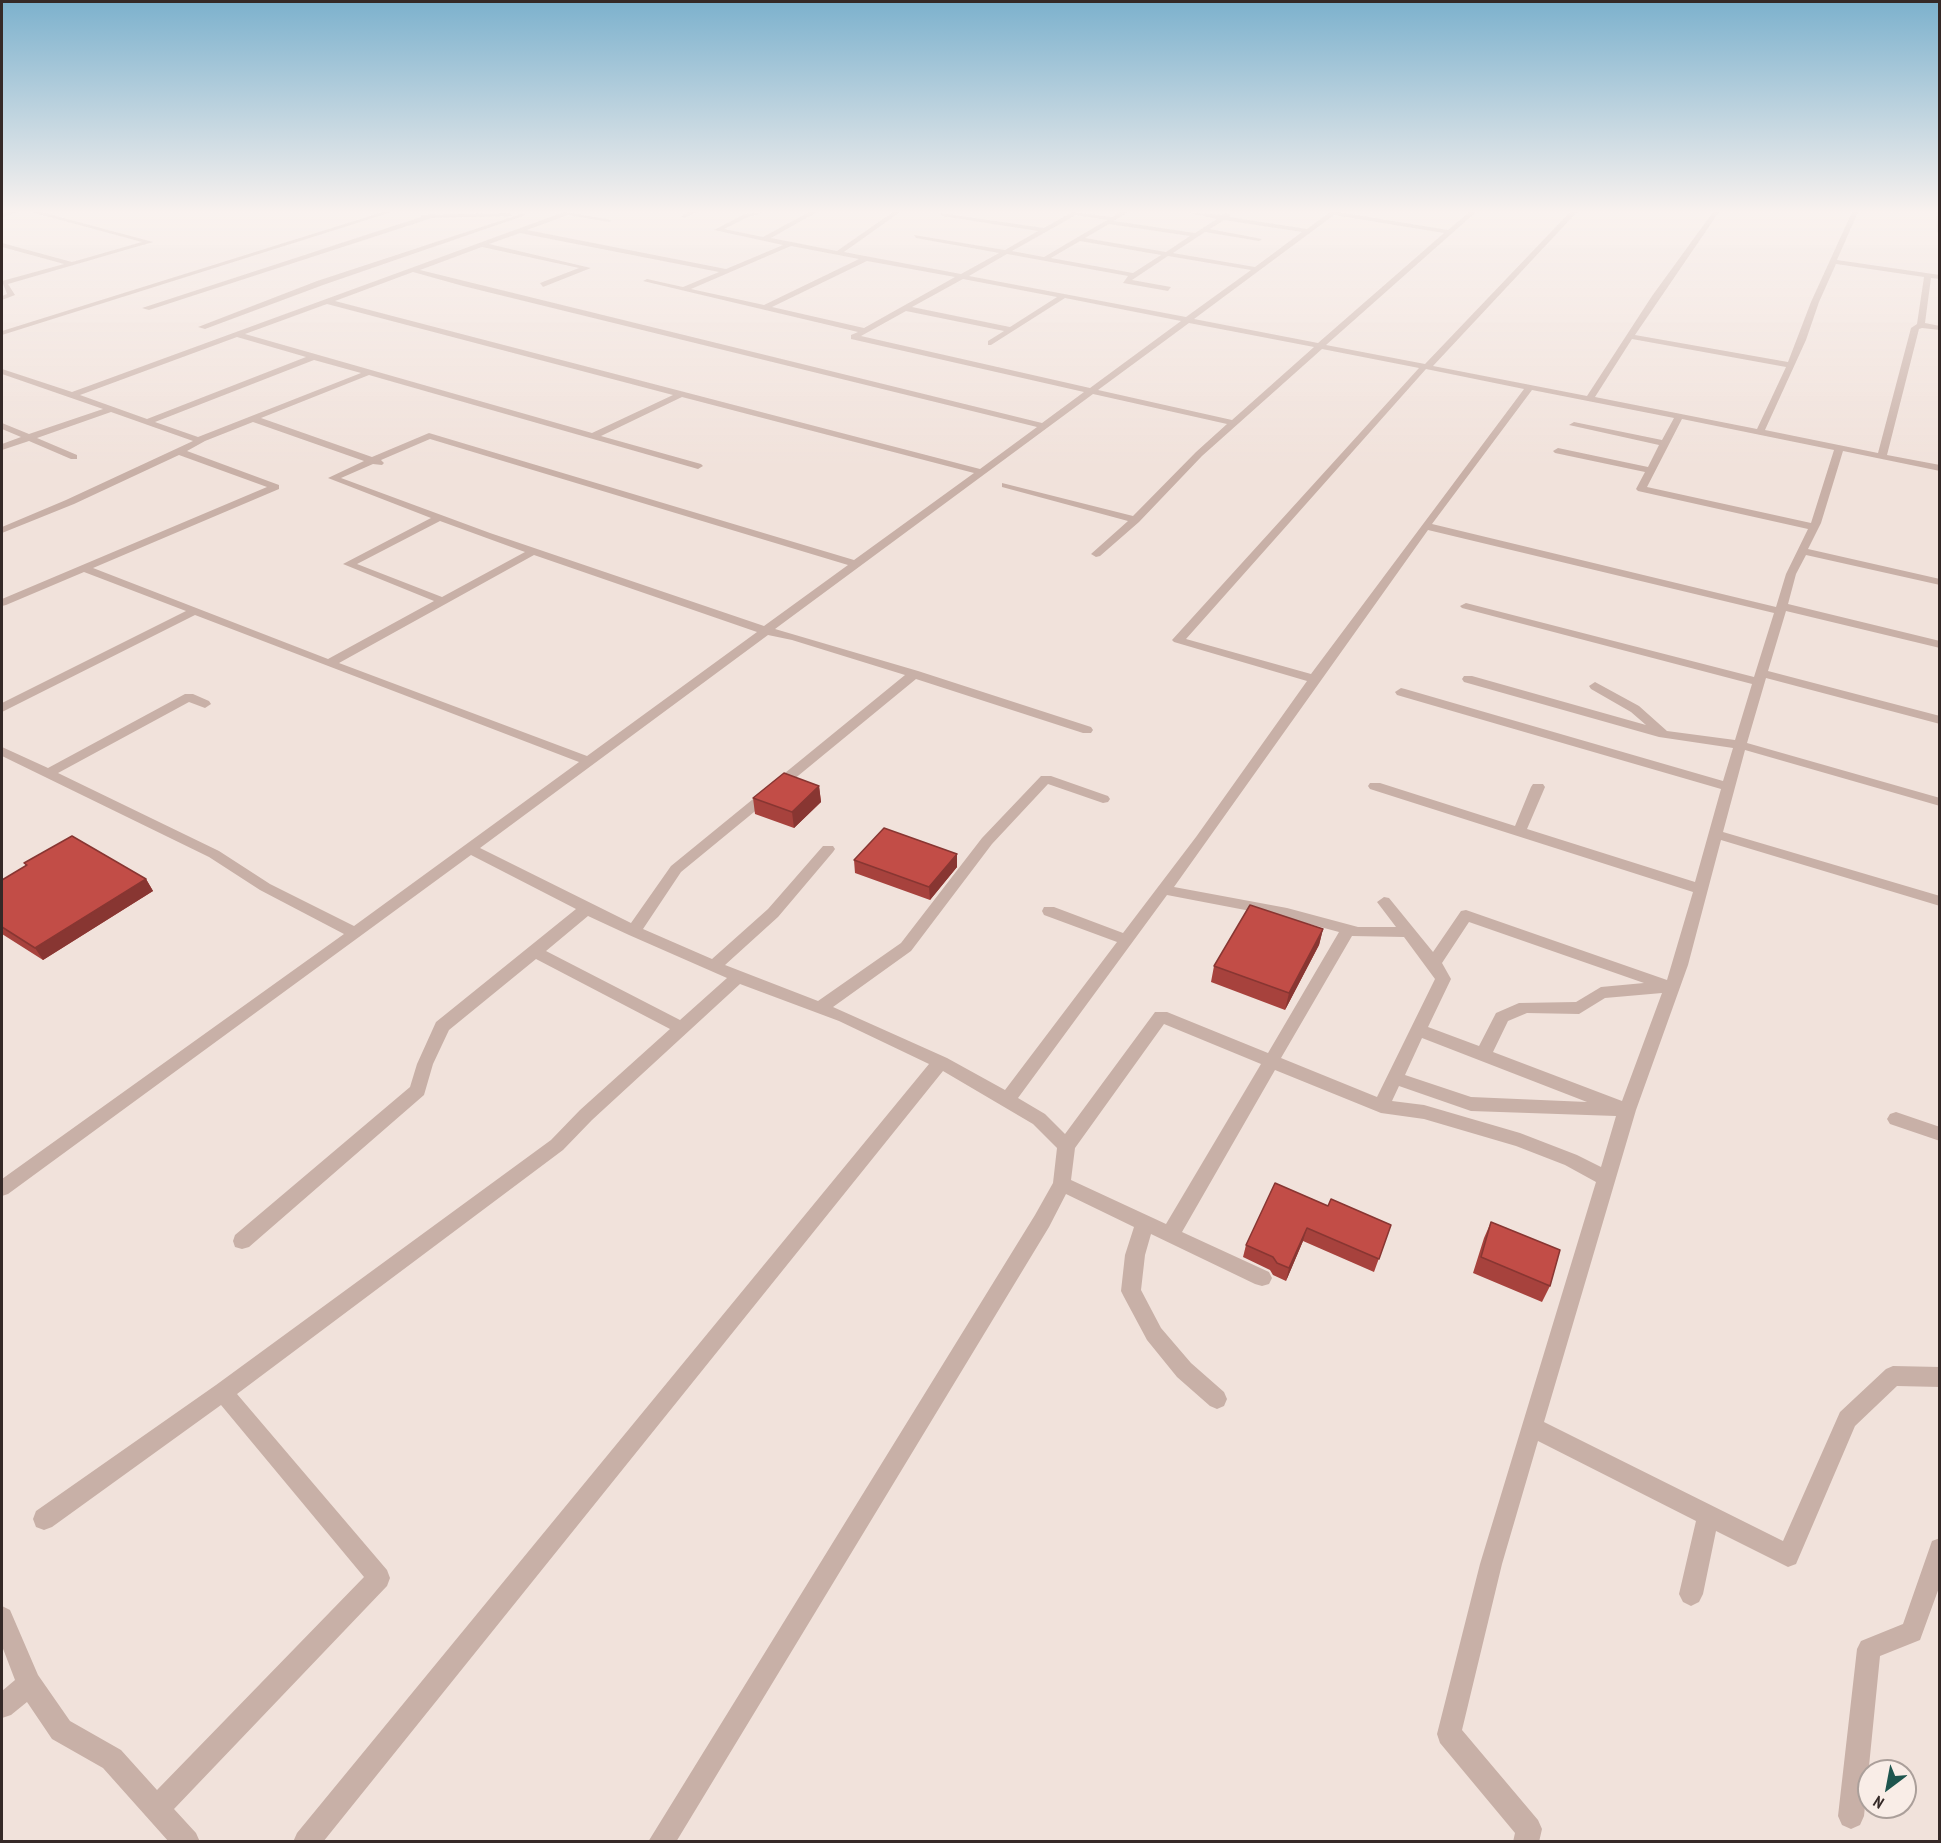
<!DOCTYPE html>
<html>
<head>
<meta charset="utf-8">
<style>
	body { margin:0 }
	#map { position:relative; width:1941px; height:1843px; overflow:hidden; background:#f1e2db; font-family:"PT Sans Narrow",sans-serif }
	canvas { display:block }
	.frame { position:absolute; inset:0; border:3px solid #352927; pointer-events:none }
	.north { position:absolute; left:1857px; top:1759px; width:60px; height:60px; box-sizing:border-box; background:#f9ede7; border:2px solid #ab9f9a; border-radius:50%; rotate:212deg; font-size:16px; font-weight:700; line-height:24px; text-align:center; color:#352927 }
	.north::after { content:''; display:block; margin:auto; width:21px; height:27px; background:#1e554e; clip-path:polygon(50% 0,100% 100%,50% 72%,0 100%) }
</style>
</head>
<body>
<div id="map">
<canvas width="1941" height="1843"></canvas>
<div class="frame"></div>
<div class="north">N</div>
</div>
<script>
const ctx = document.querySelector('canvas').getContext('2d');
ctx.lineJoin = 'round';
const shape = rows => new Path2D(rows.map(r => 'M' + r).join(''));
function fill(path, color) { ctx.fillStyle = color; ctx.fill(path, 'evenodd'); }
function stroke(path, color, width, dash) { ctx.strokeStyle = color; ctx.lineWidth = width; ctx.lineCap = dash ? 'butt' : 'round'; ctx.setLineDash(dash || []); ctx.stroke(path); }
fill(shape([
	[6,212,17,212,2,217,2,213,6,212],
	[31,212,41,212,153,242,8,284,15,295,2,300,2,296,7,294,2,281,64,264,2,247,2,243,72,262,142,242,31,212],
	[383,212,392,212,2,335,2,331,383,212],
	[564,212,612,220,609,222,568,215,527,230,726,269,783,245,714,230,745,214,765,212,748,217,724,229,763,237,809,212,817,212,771,238,837,251,893,212,900,212,844,252,961,274,999,253,916,238,914,235,1005,250,1038,231,942,216,940,213,1044,228,1072,212,1112,217,1120,212,1128,212,1114,221,1195,233,1217,219,1185,212,1222,215,1227,213,1230,215,1229,217,1307,229,1330,212,1338,212,1448,230,1469,212,1476,212,1326,345,1425,364,1570,212,1577,212,1433,366,1587,396,1652,296,1713,212,1719,212,1635,335,1788,362,1811,302,1852,212,1858,212,1837,260,1940,275,1940,279,1931,278,1925,323,1940,326,1940,330,1922,328,1919,329,1887,455,1940,465,1940,471,1843,451,1821,523,1808,549,1940,579,1940,585,1806,555,1796,574,1788,604,1940,641,1940,648,1786,611,1768,671,1940,716,1940,724,1766,678,1747,743,1940,798,1940,806,1745,750,1723,832,1940,896,1940,906,1721,840,1688,965,1636,1110,1544,1422,1783,1541,1840,1412,1886,1369,1893,1366,1940,1367,1940,1387,1897,1386,1855,1426,1796,1564,1788,1567,1716,1531,1703,1594,1699,1602,1691,1606,1683,1602,1679,1594,1696,1521,1538,1441,1502,1564,1462,1730,1538,1820,1542,1829,1539,1842,1513,1842,1515,1833,1440,1743,1437,1734,1480,1564,1596,1182,1565,1165,1516,1146,1424,1119,1381,1113,1275,1070,1182,1232,1269,1272,1272,1278,1269,1284,1262,1286,1255,1284,1151,1234,1145,1255,1141,1290,1161,1328,1191,1363,1224,1392,1227,1399,1224,1406,1217,1409,1210,1406,1177,1377,1147,1340,1124,1297,1121,1291,1125,1255,1134,1227,1066,1194,1049,1227,676,1842,648,1842,1035,1215,1053,1183,1057,1148,1033,1124,943,1071,323,1842,293,1842,297,1833,929,1064,839,1021,740,984,592,1120,563,1150,237,1394,387,1570,390,1578,387,1586,174,1809,196,1833,200,1842,169,1842,103,1768,52,1739,27,1702,11,1715,2,1718,2,1691,15,1680,2,1646,2,1606,10,1610,38,1675,70,1721,121,1750,157,1790,364,1577,221,1405,52,1527,44,1530,36,1527,33,1519,36,1511,216,1385,551,1140,580,1110,670,1029,536,959,449,1030,433,1064,424,1095,249,1247,242,1249,235,1247,233,1241,235,1235,410,1087,417,1064,436,1022,576,909,471,855,8,1194,2,1196,2,1179,344,934,260,890,209,857,2,756,2,747,48,768,185,694,193,694,209,701,211,704,205,708,189,702,58,773,219,851,270,884,354,926,579,762,195,615,2,712,2,703,186,611,84,572,6,605,2,606,2,599,267,487,179,455,74,504,2,533,2,527,66,500,193,441,111,412,37,438,77,455,77,459,71,459,29,441,2,450,2,444,21,437,2,429,2,423,29,434,103,409,2,374,2,369,72,392,564,212],
	[1076,215,1107,220,1044,257,1012,251,1076,215],
	[1334,215,1444,233,1318,343,1194,319,1334,215],
	[1224,220,1302,232,1255,267,1173,253,1205,232,1259,241,1262,239,1210,229,1224,220],
	[1109,224,1190,236,1166,252,1085,238,1109,224],
	[520,233,719,272,683,287,647,279,643,281,858,332,851,335,851,339,1084,392,1042,423,420,270,482,247,579,268,540,283,543,287,591,268,489,244,520,233],
	[1080,241,1161,255,1133,273,1051,258,1080,241],
	[791,246,859,259,764,305,691,289,791,246],
	[1007,254,1128,276,1123,283,1168,291,1171,287,1132,280,1168,256,1251,270,1186,317,969,276,1007,254],
	[867,261,955,277,864,328,772,307,867,261],
	[1836,264,1924,277,1917,324,1911,328,1878,453,1765,430,1806,340,1819,302,1836,264],
	[413,272,463,286,1037,427,980,469,335,301,413,272],
	[963,279,1057,297,1010,327,912,307,963,279],
	[1065,298,1181,321,1090,388,861,336,906,311,1004,331,988,341,988,345,991,345,1065,298],
	[327,304,673,395,592,433,245,334,327,304],
	[1189,323,1314,347,1232,420,1098,390,1189,323],
	[237,337,306,357,147,419,80,395,237,337],
	[1632,339,1786,367,1757,429,1595,397,1632,339],
	[1322,349,1419,368,1172,640,1174,642,1307,681,1196,837,1123,933,1054,907,1044,907,1042,911,1044,915,1117,942,1005,1090,947,1058,833,1007,911,951,992,844,1048,784,1103,803,1108,802,1110,799,1108,796,1051,776,1041,776,982,838,901,943,818,1001,725,965,778,917,833,852,835,849,833,846,823,846,768,909,712,959,643,929,681,872,916,679,1083,733,1091,733,1093,730,1091,727,918,671,775,629,1093,394,1227,424,1196,452,1133,516,1002,483,1002,487,1128,521,1091,554,1096,557,1100,556,1139,522,1202,456,1322,349],
	[314,360,361,373,198,437,155,422,314,360],
	[1426,369,1524,389,1311,674,1186,639,1426,369],
	[369,375,698,469,703,466,701,464,601,436,682,397,974,473,854,560,429,433,372,457,261,418,369,375],
	[1532,390,1674,418,1662,440,1574,422,1569,425,1659,445,1648,467,1558,448,1553,451,1555,453,1645,472,1636,489,1638,491,1808,529,1786,574,1776,607,1432,524,1532,390],
	[1682,419,1834,450,1811,523,1647,487,1682,419],
	[253,422,364,461,328,478,431,518,343,564,434,601,328,659,93,568,279,489,279,485,187,451,205,441,253,422],
	[430,439,848,565,764,626,490,533,341,478,373,464,382,465,384,463,381,460,430,439],
	[440,521,525,552,442,597,357,564,440,521],
	[1428,530,1774,613,1754,677,1466,603,1460,606,1462,608,1752,684,1735,740,1667,731,1639,706,1595,682,1589,686,1591,689,1631,712,1646,725,1472,676,1464,676,1462,679,1464,682,1659,737,1733,748,1723,781,1405,689,1401,688,1395,692,1397,695,1721,789,1695,882,1527,829,1545,787,1543,784,1533,784,1531,787,1515,826,1380,783,1370,783,1368,786,1370,789,1693,892,1667,980,1466,910,1461,911,1433,952,1389,898,1384,897,1377,902,1396,927,1358,927,1287,908,1174,887,1428,530],
	[534,555,757,632,587,756,339,663,534,555],
	[768,635,792,640,905,675,671,866,631,923,480,848,768,635],
	[1167,895,1287,918,1339,932,1268,1053,1167,1012,1155,1012,1065,1134,1045,1114,1018,1098,1167,895],
	[588,916,629,935,727,978,680,1020,546,951,588,916],
	[1469,922,1644,983,1601,987,1576,1002,1519,1003,1496,1013,1479,1046,1428,1027,1451,979,1442,963,1469,922],
	[1352,936,1404,937,1435,979,1377,1097,1281,1058,1352,936],
	[1662,993,1622,1101,1493,1052,1508,1021,1527,1013,1579,1014,1605,998,1662,993],
	[1164,1024,1261,1064,1166,1224,1071,1180,1075,1148,1164,1024],
	[1422,1038,1587,1102,1471,1097,1405,1075,1422,1038],
	[1399,1086,1471,1111,1616,1116,1601,1167,1577,1155,1520,1133,1424,1105,1392,1101,1399,1086],
	[688,212,697,212,684,218,681,216,688,212],
	[1936,212,1940,212,1940,234,1937,232,1936,212],
	[510,213,512,216,432,218,149,310,142,308,421,217,421,215,510,213],
	[521,214,526,215,323,285,205,329,198,327,317,281,521,214],
	[1896,1112,1940,1127,1940,1141,1890,1124,1887,1119,1890,1114,1896,1112],
	[1940,1538,1940,1585,1920,1640,1880,1656,1864,1816,1860,1825,1851,1829,1842,1825,1838,1816,1857,1649,1861,1641,1903,1624,1932,1541,1940,1538]
]), '#c8b0a7');
fill(shape([
	[819,786,821,802,794,828,755,814,753,798],
	[854,860,957,867,930,900,855,873],
	[24,863,146,879,153,891,43,960,2,934,2,880,26,866],
	[1323,929,1319,945,1285,1010,1211,982,1214,966],
	[1328,1206,1391,1225,1374,1272,1303,1241,1286,1281,1273,1275,1270,1270,1243,1257,1246,1245],
	[1491,1222,1550,1286,1542,1302,1473,1273,1484,1238]
]), '#a7423d');
fill(shape([
	[819,786,821,802,794,828,792,812],
	[957,854,957,867,930,900,929,887],
	[146,879,153,891,43,960,35,948],
	[1323,929,1319,945,1285,1010,1289,993],
	[1307,1228,1303,1241,1286,1281,1289,1268]
]), '#883632');
const building = shape([
	[784,773,819,786,792,812,753,798,784,773],
	[884,828,957,854,929,887,854,860,884,828],
	[72,836,146,879,35,948,2,927,2,880,27,865,24,863,72,836],
	[1250,905,1323,929,1289,993,1214,966,1250,905],
	[1275,1183,1328,1206,1331,1199,1391,1225,1379,1259,1307,1228,1289,1268,1277,1263,1273,1257,1246,1245,1275,1183],
	[1491,1222,1560,1250,1550,1286,1481,1257,1491,1222]
]);
fill(building, '#c24d47');
stroke(building, '#883632', 1.5);
const sky = ctx.createLinearGradient(0, 0, 0, 470);
sky.addColorStop(0, '#7cb1cd');
sky.addColorStop(0.45, '#f9f2ef');
sky.addColorStop(1, '#f9f2ef00');
ctx.fillStyle = sky;
ctx.fillRect(0, 0, 1941, 470);
</script>
</body>
</html>
